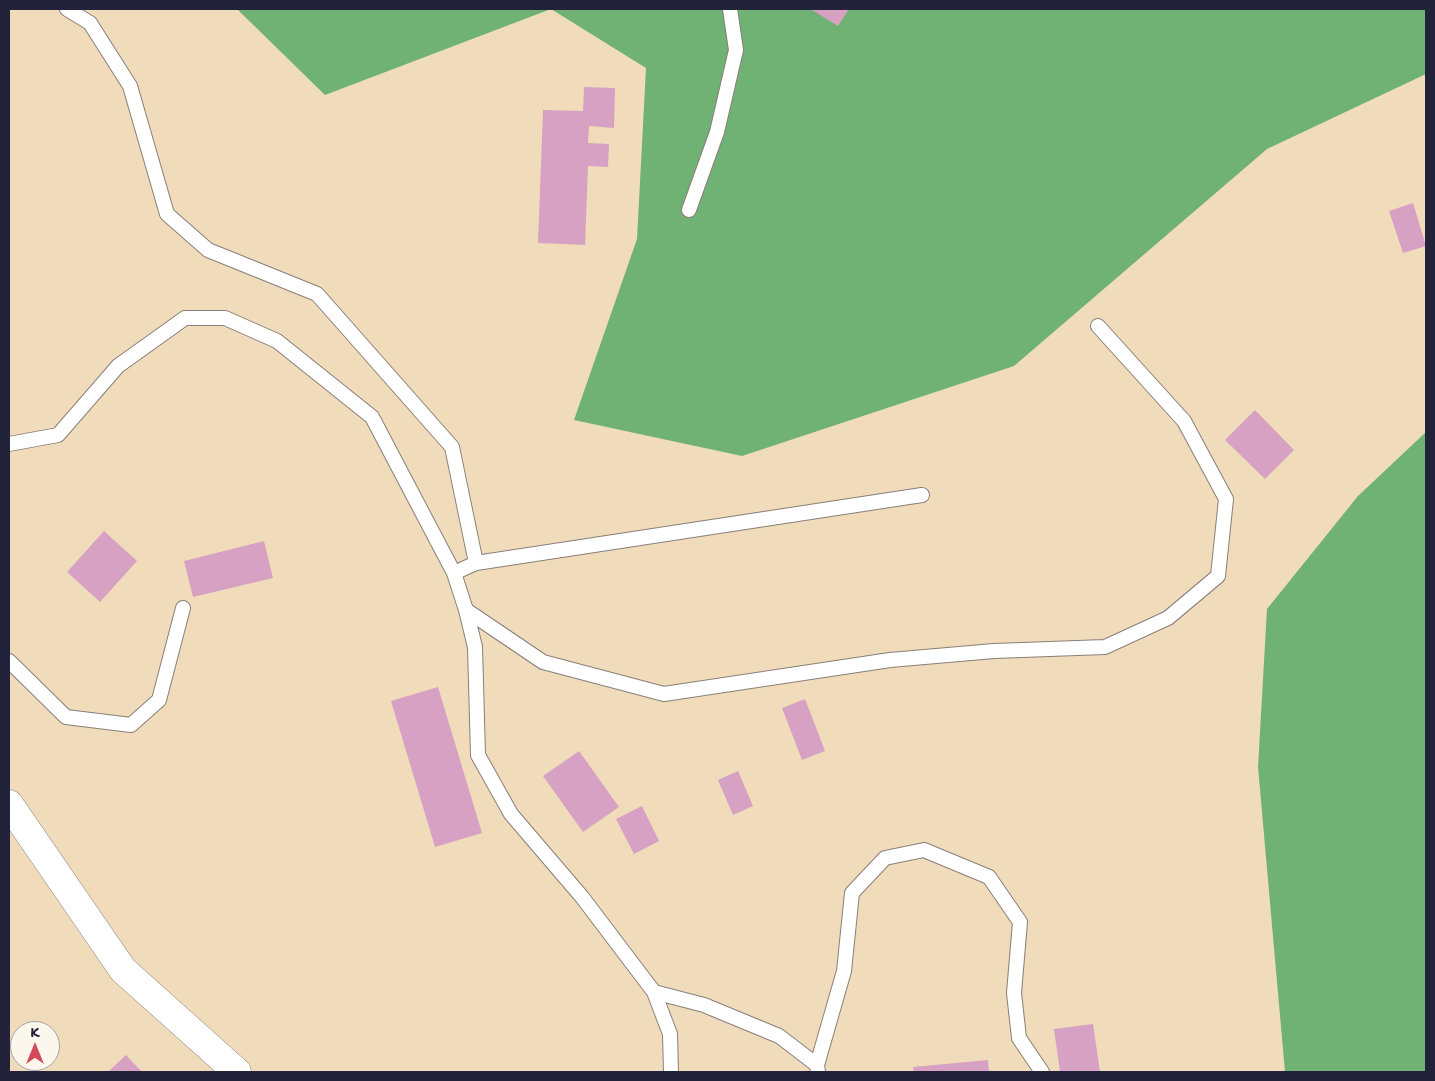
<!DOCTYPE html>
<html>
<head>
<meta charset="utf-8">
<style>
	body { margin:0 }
	#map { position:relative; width:1435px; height:1081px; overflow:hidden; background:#f0dcba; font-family:"Shantell Sans",sans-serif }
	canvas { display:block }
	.frame { position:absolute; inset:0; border:10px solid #22223b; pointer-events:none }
	.north { position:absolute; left:10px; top:1021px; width:50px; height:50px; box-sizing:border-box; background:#fbf7ec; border:1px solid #a4a2a5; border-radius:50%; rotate:0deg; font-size:14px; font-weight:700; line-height:20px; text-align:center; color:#22223b }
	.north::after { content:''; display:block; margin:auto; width:18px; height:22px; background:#d1495b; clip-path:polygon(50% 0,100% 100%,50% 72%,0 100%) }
</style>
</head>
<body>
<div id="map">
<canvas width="1435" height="1081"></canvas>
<div class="frame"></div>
<div class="north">K</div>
</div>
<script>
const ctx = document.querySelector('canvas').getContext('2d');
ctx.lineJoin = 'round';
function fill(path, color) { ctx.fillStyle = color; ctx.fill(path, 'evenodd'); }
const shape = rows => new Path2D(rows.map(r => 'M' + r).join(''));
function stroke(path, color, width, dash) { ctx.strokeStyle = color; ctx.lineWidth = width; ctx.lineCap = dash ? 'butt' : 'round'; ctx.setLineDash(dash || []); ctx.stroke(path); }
fill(shape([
	[237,9,1426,9,1426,74,1267,149,1014,366,742,456,574,420,637,239,646,68,551,9,325,95],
	[1426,432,1426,1072,1285,1072,1258,767,1267,609,1358,496]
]), '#70b174');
fill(shape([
	[813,9,849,9,838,26,812,10],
	[584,87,615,88,614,128,589,126,588,143,609,144,608,167,588,166,585,245,538,243,543,110,583,111],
	[1413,203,1426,246,1403,253,1389,211],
	[1255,410,1294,450,1265,479,1225,440],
	[104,531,137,561,100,602,67,572],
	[264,541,273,578,193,597,184,561],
	[438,687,482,833,435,847,391,701],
	[805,699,825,751,802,760,782,708],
	[579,751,619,807,583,832,543,776],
	[738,771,753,806,733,815,718,780],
	[642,806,659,841,634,854,616,819],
	[1093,1024,1100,1072,1060,1072,1054,1029],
	[126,1055,142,1072,108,1072],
	[988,1060,989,1072,914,1072,913,1067]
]), '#d6a1c2');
const lane = shape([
	[67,9,90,23,130,86,167,214,208,250,317,294,452,447,476,563],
	[689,210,717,132,736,50,730,9],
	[9,444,58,435,118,366,185,318,225,318,277,341,372,417,454,573,466,610,475,647,478,755,511,814,582,897,654,992,670,1034,671,1072],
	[454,573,476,563,922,495],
	[466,610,543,662,664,694,890,660,994,651,1105,647,1168,618,1218,576,1226,499,1184,421,1098,326],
	[9,661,66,717,131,725,159,700,183,608],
	[654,992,704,1005,779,1036,817,1065,818,1072],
	[817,1065,844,971,852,893,885,858,924,850,989,877,1020,922,1014,993,1019,1038,1042,1072]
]);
const secondary = shape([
	[9,804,123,970,237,1072]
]);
stroke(lane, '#897f7a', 16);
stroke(secondary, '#897f7a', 29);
stroke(lane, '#fff', 14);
stroke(secondary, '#fff', 28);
</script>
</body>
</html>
